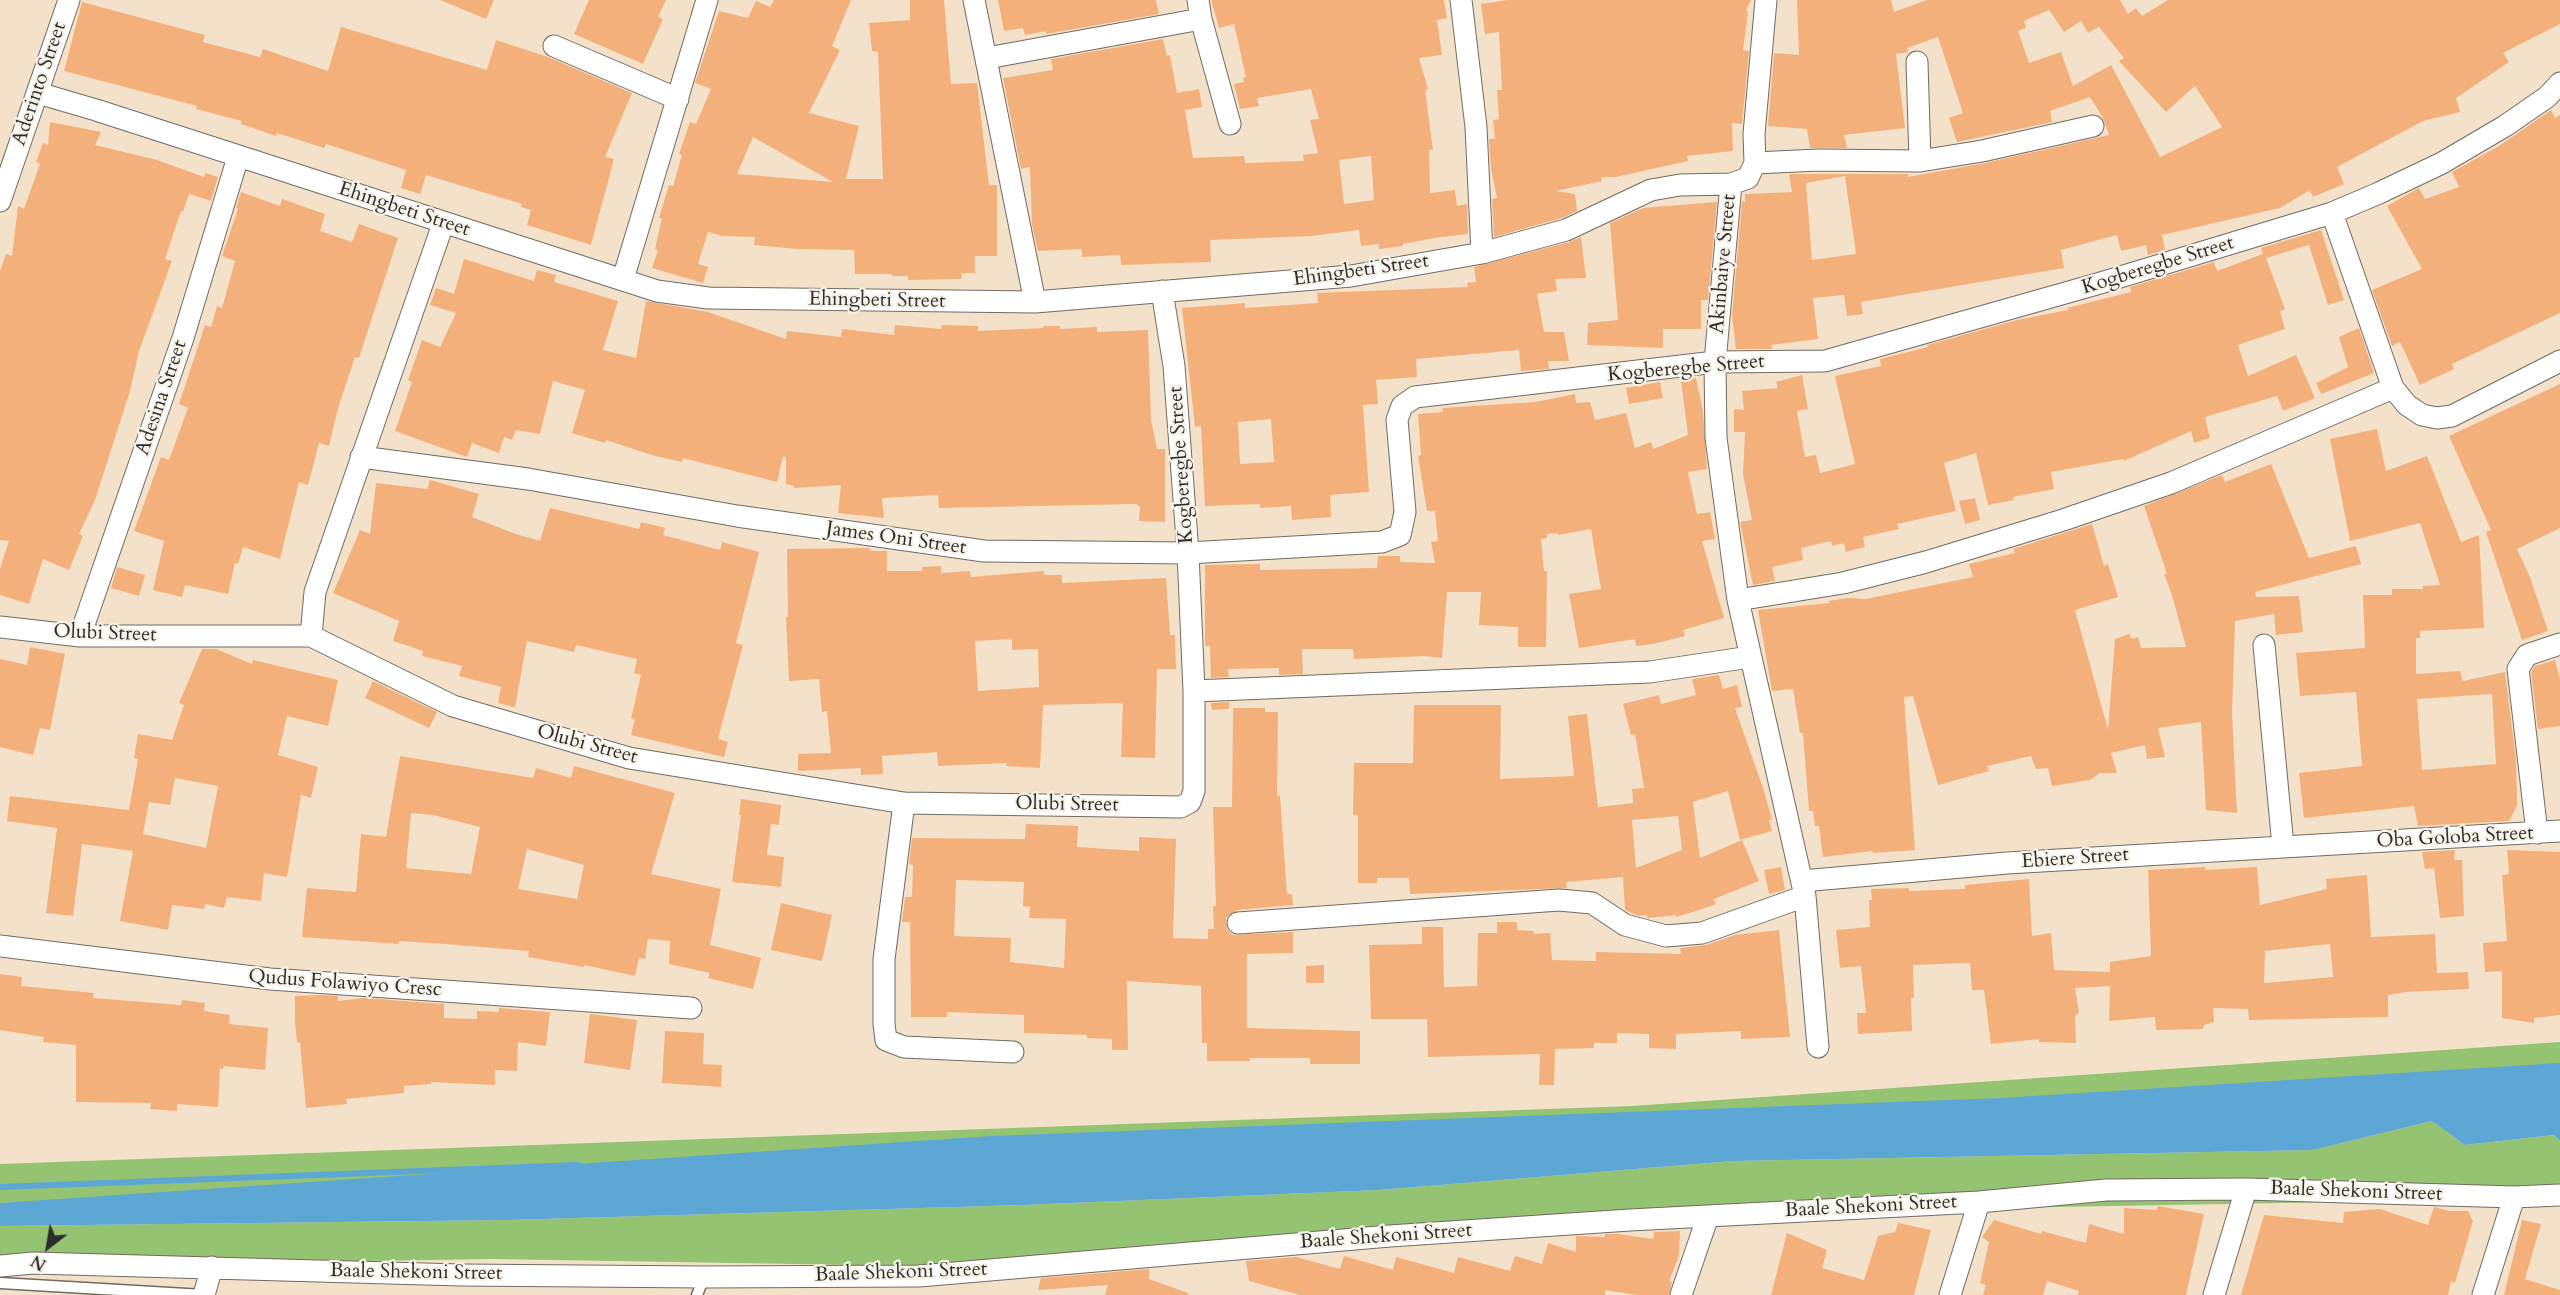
<!DOCTYPE html>
<html>
<head>
<meta charset="utf-8">
<style>
	body { margin:0 }
	#map { position:relative; width:2560px; height:1295px; overflow:hidden; background:#f3e2c9; font-family:Cardo,serif }
	canvas { display:block }
	.north { position:absolute; left:18px; top:1217px; width:60px; height:60px; -webkit-text-stroke:4px #f7f3e8; paint-order:stroke; rotate:211deg; font-size:16px; font-weight:700; line-height:24px; text-align:center; color:#2b2b2b }
	.north::after { content:''; display:block; margin:auto; width:21px; height:27px; background:#2b2b2b; clip-path:polygon(50% 0,100% 100%,50% 72%,0 100%) }
</style>
</head>
<body>
<div id="map">
<canvas width="2560" height="1295"></canvas>
<div class="north">N</div>
</div>
<script>
const ctx = document.querySelector('canvas').getContext('2d');
ctx.lineJoin = 'round';
function fill(path, color) { ctx.fillStyle = color; ctx.fill(path, 'evenodd'); }
const shape = rows => new Path2D(rows.map(r => 'M' + r).join(''));
function stroke(path, color, width, dash) { ctx.strokeStyle = color; ctx.lineWidth = width; ctx.lineCap = dash ? 'butt' : 'round'; ctx.setLineDash(dash || []); ctx.stroke(path); }
function write(font, color, halo, rows, align = 'center') {
  ctx.font = font + ' Cardo,serif'; ctx.lineWidth = 4.5; ctx.setLineDash([]); ctx.textBaseline = 'middle'; ctx.strokeStyle = halo; ctx.fillStyle = color; for (const [text, x, y, turn = 0] of rows) {
    ctx.save(); ctx.translate(x, y); ctx.rotate((+turn || 0) * Math.PI / 180); ctx.textAlign = isNaN(turn) ? turn : align; if (halo) ctx.strokeText(text, 0, 0); ctx.fillText(text, 0, 0); ctx.restore();
  }
}
fill(shape([
	[2560,1042,2560,1069,0,1203,0,1164,1632,1106],
	[2432,1121,2465,1145,2554,1135,2560,1141,2560,1193,2451,1200,1717,1213,917,1266,492,1259,0,1267,0,1226,508,1220,1024,1205,1379,1190,1733,1161,2313,1150]
]), '#94c372');
fill(shape([
	[2560,1063,2560,1141,2554,1135,2465,1145,2432,1121,2313,1150,1733,1161,1379,1190,1024,1205,508,1220,0,1226,0,1203,992,1136,2001,1098]
]), '#5ca7d4');
stroke(shape([
	[0,1187,578,1165]
]), '#5ca7d4', 6);
fill(shape([
	[440,0,494,0,486,19],
	[589,0,666,0,658,17,663,19,643,64,574,34],
	[774,0,851,0,832,46,840,50,809,113,859,126,846,179,883,179,878,52,872,51,869,23,910,20,910,0,944,0,951,84,977,83,989,185,997,185,997,256,975,256,975,273,961,273,962,279,908,280,908,276,892,276,892,274,855,274,854,250,798,249,754,245,755,237,723,236,708,232,698,264,708,267,703,283,652,268,658,250,655,249,662,218,659,218,669,185,673,186,682,155,679,154,690,122,696,124,711,89,695,83,719,11,748,18,756,1,770,7],
	[753,137,833,182,737,174],
	[998,0,1156,0,1159,14,1046,34,1046,31,1025,35,1023,28,1004,31],
	[1211,0,1444,0,1447,18,1437,20,1442,55,1419,58,1428,89,1425,90,1433,150,1429,150,1430,193,1455,190,1457,206,1467,204,1468,234,1434,238,1403,244,1403,246,1379,249,1379,244,1361,246,1359,230,1312,236,1210,240,1211,262,1121,265,1120,255,1082,257,1082,249,1038,251,1032,225,1030,167,1021,169,1003,78,1053,70,1051,59,1163,39,1167,56,1170,55,1177,93,1199,89,1202,107,1185,110,1193,158,1244,156,1245,163,1304,161,1303,155,1318,153,1310,120,1319,119,1311,89,1257,98,1259,106,1240,109,1234,84,1244,82,1243,78,1246,77,1234,24,1219,28],
	[1371,156,1374,200,1344,204,1339,160],
	[1508,0,1751,0,1746,10,1748,12,1743,50,1749,51,1742,124,1732,123,1733,151,1687,156,1688,161,1616,177,1601,177,1602,181,1556,191,1575,194,1577,211,1562,218,1494,237,1492,199,1497,198,1491,169,1489,139,1495,139,1493,120,1499,119,1497,90,1502,90,1499,32,1485,34,1481,4],
	[1797,0,1891,0,1894,12,1927,0,2120,0,2128,14,2136,8,2142,16,2168,0,2560,0,2560,24,2503,53,2509,62,2456,98,2460,112,2423,121,2337,167,2344,184,2313,197,2310,190,2280,208,2162,235,2165,250,2148,255,2146,245,2121,251,2117,235,2061,250,2064,268,1861,302,1863,314,1847,316,1844,295,1813,298,1818,339,1771,345,1772,349,1736,349,1732,315,1742,201,1745,202,1745,194,1792,192,1789,174,1908,174,1908,177,1985,163,2109,135,2103,118,2090,97,2050,111,2052,122,1957,142,1949,118,1963,113,1938,37,1907,48,1908,52,1896,54,1905,128,1844,135,1847,148,1810,148,1807,129,1768,126,1774,53,1799,55],
	[2049,10,2064,32,2081,21,2088,33,2099,27,2124,58,2119,61,2166,112,2195,86,2222,127,2160,157,2111,65,2073,86,2061,52,2029,63,2018,31,2026,28,2024,21],
	[1845,176,1856,254,1812,260,1806,183],
	[82,2,205,35,203,42,260,57,263,49,328,71,341,27,487,70,496,40,548,57,632,93,605,157,614,159,591,245,527,225,531,210,521,207,522,204,426,175,420,194,401,188,406,170,326,144,324,148,277,133,276,136,241,124,242,121,196,109,197,106,64,71],
	[2551,110,2555,118,2560,115,2560,313,2452,364,2454,369,2420,385,2400,342,2392,346,2372,290,2422,269,2387,206,2419,188,2425,199,2459,187,2452,172,2499,146],
	[50,122,101,132,95,145,157,160,204,177,205,173,218,177,211,201,189,194,183,212,181,211,165,259,172,261,139,351,130,391,95,500,79,534,83,536,69,570,43,559,29,604,0,595,0,569,9,541,0,540,0,271,6,254,12,256,18,206,24,209,40,164,36,162,43,143,48,145],
	[241,192,280,206,282,199,325,214,320,231,352,242,359,224,398,238,359,358,355,357,338,408,329,446,319,443,308,485,299,482,280,559,243,547,238,564,235,563,228,594,185,585,182,597,153,590,164,541,134,531,161,457,169,460,188,408,179,404,205,325,211,327,217,306,222,308,235,261,222,256,238,209,236,208],
	[1717,202,1708,300,1701,300,1701,329,1663,329,1663,348,1587,345,1588,323,1618,320,1610,223,1643,208],
	[2321,230,2344,300,2328,305,2309,245,2266,258,2285,309,2280,311,2285,329,2238,345,2248,376,2296,355,2315,398,2283,411,2277,396,2205,417,2210,438,2194,443,2191,431,2124,461,2123,459,2051,472,2054,489,2013,497,2014,500,1988,505,1976,453,1944,463,1956,511,1897,524,1899,529,1863,537,1865,547,1846,552,1844,543,1832,546,1831,541,1801,548,1803,560,1772,567,1775,581,1753,585,1740,522,1752,520,1743,474,1745,432,1734,432,1734,409,1744,410,1742,391,1778,388,1776,382,1802,375,1808,409,1797,411,1805,457,1816,455,1820,473,1855,464,1835,376,1881,366,1880,359,1928,347,1927,345,2017,320,2068,310,2067,308,2131,292,2130,287,2214,262,2217,271,2263,254,2261,248],
	[1581,237,1586,278,1555,279,1557,291,1537,294,1544,332,1564,332,1569,361,1548,361,1549,369,1521,371,1519,350,1416,359,1417,377,1376,380,1378,404,1363,405,1369,492,1330,495,1331,517,1292,520,1291,506,1260,508,1260,504,1205,506,1201,426,1195,427,1182,308,1245,303,1245,308,1318,303,1317,293,1468,287,1467,283,1476,282,1474,267,1569,242],
	[1271,419,1274,462,1240,464,1238,422],
	[464,259,534,281,537,270,556,275,554,282,618,301,603,350,636,358,646,301,708,312,786,339,787,331,841,337,842,329,894,335,895,325,941,329,942,325,978,326,978,331,1043,328,1044,326,1060,326,1060,329,1097,327,1097,332,1148,330,1151,420,1157,449,1165,449,1165,522,1139,521,1140,507,1136,504,939,508,938,495,882,498,884,518,838,513,841,485,794,488,794,486,786,484,786,457,783,457,777,482,683,458,682,462,655,456,606,440,605,443,572,433,585,390,553,381,540,434,516,430,512,440,504,437,499,453,472,443,467,457,395,431,412,382,408,380,422,340,440,347,456,313,430,305,436,288,454,294],
	[2359,328,2374,373,2321,394,2316,383,2348,367,2339,337],
	[1696,378,1703,411,1707,469,1688,472,1697,514,1710,512,1715,539,1702,541,1724,618,1683,630,1685,636,1653,644,1636,646,1635,639,1579,648,1569,594,1601,589,1591,529,1558,535,1558,533,1547,534,1547,538,1541,539,1544,571,1547,571,1546,647,1518,647,1518,627,1479,625,1481,592,1447,592,1442,658,1425,656,1354,659,1353,649,1302,649,1303,674,1279,675,1279,668,1228,669,1229,677,1211,678,1210,646,1205,646,1205,565,1260,564,1260,570,1377,568,1378,556,1400,556,1400,562,1435,563,1431,542,1438,541,1435,511,1427,511,1418,456,1421,455,1418,414,1443,412,1442,408,1536,402,1575,394,1576,403,1590,402,1595,420,1626,413,1635,448,1651,442,1653,449,1688,435,1681,381],
	[1660,382,1663,398,1629,404,1626,388],
	[2560,384,2560,528,2517,549,2530,577,2548,631,2522,640,2486,532,2491,530,2449,436],
	[2377,429,2386,471,2427,456,2461,542,2479,535,2484,628,2420,631,2420,638,2416,638,2416,674,2460,671,2463,681,2505,672,2516,760,2517,806,2509,821,2418,826,2414,806,2304,818,2299,773,2362,766,2356,692,2300,696,2296,653,2365,648,2363,595,2392,595,2392,589,2423,589,2423,586,2440,585,2420,523,2350,541,2330,439],
	[2492,694,2496,764,2422,770,2417,699],
	[2271,464,2309,558,2356,546,2361,564,2255,592,2256,597,2299,596,2303,632,2276,635,2274,614,2235,621,2232,714,2237,813,2206,810,2201,722,2158,728,2165,757,2147,759,2145,745,2111,753,2117,773,2100,773,2090,780,2052,786,2048,768,2036,769,2031,756,1987,766,1989,771,1938,785,1913,696,1904,697,1915,850,1873,853,1872,851,1823,857,1819,826,1815,826,1813,811,1809,811,1803,733,1800,733,1793,689,1772,691,1758,610,1830,603,1829,601,1847,598,1866,599,1973,577,1969,564,2015,553,2013,549,2092,524,2104,566,2108,564,2118,597,2075,610,2108,730,2115,639,2129,634,2132,639,2138,637,2141,648,2186,647,2172,595,2164,574,2167,574,2144,506,2222,475,2225,482],
	[430,480,479,494,472,517,516,534,540,541,550,508,639,529,641,522,665,528,663,535,720,550,722,542,759,552,736,643,743,645,718,739,728,742,724,757,631,735,635,719,631,719,641,675,634,673,637,659,576,645,574,652,527,641,515,707,498,703,501,687,459,676,462,666,422,656,423,651,393,641,399,621,333,593,360,530,370,534,376,483,427,489],
	[1975,498,1980,520,1965,524,1959,501],
	[869,548,871,551,887,551,887,571,922,571,922,567,941,566,941,573,970,571,971,577,1044,571,1044,575,1062,575,1062,583,1166,578,1170,635,1175,635,1176,669,1157,669,1155,758,1121,757,1123,703,1043,705,1040,768,1006,766,1007,763,938,766,937,752,882,756,883,774,861,775,861,768,798,771,798,754,831,753,827,711,822,712,819,679,789,681,786,617,788,617,787,549],
	[1012,639,1012,650,1038,649,1039,687,978,691,975,641],
	[117,567,145,575,139,596,111,588],
	[30,647,65,654,50,730,40,728,33,755,0,747,0,659,27,665],
	[202,649,216,649,252,664,253,660,338,680,328,726,287,716,278,755,318,767,311,798,301,795,287,877,264,873,261,901,227,897,224,908,205,904,204,909,172,905,168,930,120,921,133,851,82,844,73,916,46,913,57,828,7,821,10,796,129,810,138,759,134,758,138,734,172,740,184,705,179,703],
	[175,778,218,786,206,848,143,834,149,802,170,805],
	[2555,660,2560,679,2560,726,2538,729,2531,672,2535,666],
	[1719,675,1723,689,1737,685,1742,707,1735,708,1764,791,1772,820,1769,820,1772,831,1740,840,1728,791,1693,802,1700,858,1742,840,1759,881,1714,899,1716,904,1702,909,1676,917,1676,915,1648,918,1646,915,1639,916,1625,910,1623,877,1566,882,1567,888,1410,894,1409,878,1377,878,1377,883,1358,883,1358,815,1353,815,1354,763,1413,763,1414,705,1501,705,1500,779,1574,776,1568,716,1587,714,1598,807,1633,803,1632,789,1644,788,1635,734,1631,735,1623,704,1659,695,1661,704,1696,695,1692,679],
	[1678,816,1682,850,1636,868,1632,820],
	[373,681,437,712,429,728,365,698],
	[1229,702,1229,709,1212,710,1211,703],
	[1233,708,1265,708,1265,712,1278,712,1277,796,1280,796,1287,894,1292,894,1293,905,1237,910,1226,918,1227,930,1233,935,1293,932,1293,953,1247,954,1247,1028,1360,1031,1360,1064,1310,1064,1310,1058,1250,1058,1250,1061,1207,1061,1207,1043,1202,1043,1201,986,1127,981,1128,1050,1112,1050,1112,1039,1087,1038,1087,1035,1024,1033,1024,1015,947,1012,947,1017,911,1017,910,922,902,922,905,897,912,897,913,865,909,864,912,838,1025,839,1026,824,1078,826,1077,847,1139,851,1139,837,1176,839,1173,938,1208,939,1208,929,1214,929,1213,906,1216,906,1213,807,1232,807],
	[956,880,1024,882,1023,906,1030,907,1029,918,1066,919,1064,968,1010,962,1011,938,954,936],
	[400,756,533,778,536,768,571,778,574,766,675,793,651,874,721,889,710,945,761,958,753,989,708,978,710,973,669,964,670,941,648,939,645,959,639,958,635,976,584,965,584,967,528,957,529,951,446,944,399,941,399,944,302,937,307,888,356,892,361,834,386,837],
	[411,813,433,815,480,827,471,874,406,868],
	[527,849,584,865,577,899,518,889],
	[741,799,781,805,779,825,771,824,767,855,784,857,781,887,732,882,741,815,739,815],
	[2455,850,2454,860,2462,860,2464,916,2440,918,2434,868,2425,869,2422,852],
	[2507,850,2560,852,2560,1015,2534,1018,2534,1023,2502,1018,2502,971,2485,972,2483,943,2507,941,2502,875,2509,874],
	[1781,867,1785,890,1769,894,1764,870],
	[2205,867,2205,870,2257,867,2260,905,2327,889,2326,879,2367,875,2371,937,2435,934,2437,973,2468,972,2469,989,2406,992,2388,995,2388,1017,2249,1020,2248,1009,2213,1008,2214,1022,2204,1025,2203,1029,2156,1030,2155,1017,2109,1021,2110,986,2075,988,2079,1012,2075,1017,2076,1043,2039,1042,2039,1039,1991,1044,1984,990,1972,990,1970,963,1913,965,1914,998,1911,998,1912,1031,1858,1034,1857,1013,1866,1013,1861,966,1840,968,1836,930,1870,927,1869,900,1872,900,1871,889,1909,888,1909,891,1965,889,1965,885,2029,879,2032,936,2051,933,2054,970,2110,972,2110,962,2151,956,2148,870],
	[2330,944,2333,977,2264,983,2265,951],
	[781,903,832,915,822,961,771,950],
	[1497,922,1517,922,1517,930,1534,931,1534,934,1550,933,1552,960,1596,961,1596,952,1681,954,1680,948,1706,945,1735,935,1779,930,1790,1037,1741,1039,1741,1031,1676,1034,1676,1049,1649,1048,1649,1034,1617,1033,1617,1043,1594,1043,1594,1048,1555,1049,1554,1085,1539,1085,1540,1054,1428,1057,1427,1019,1371,1019,1369,945,1422,944,1422,927,1443,927,1444,987,1477,986,1478,933,1497,933],
	[1324,965,1324,983,1306,983,1306,966],
	[0,974,22,977,21,986,94,993,93,998,181,1005,182,1000,205,1003,204,1011,230,1015,229,1024,268,1028,265,1070,224,1066,223,1069,220,1068,218,1107,177,1104,177,1111,150,1109,151,1103,76,1102,76,1045,43,1042,44,1037,0,1030],
	[319,995,338,996,338,1001,365,998,444,1004,444,1018,477,1019,477,1011,499,1012,499,1008,550,1012,546,1046,518,1042,517,1071,495,1070,495,1085,431,1082,431,1084,404,1086,404,1093,346,1099,347,1104,306,1108,300,1042,297,1043,295,1021,295,996],
	[590,1014,637,1020,630,1070,584,1063],
	[665,1031,704,1033,703,1064,722,1065,721,1087,662,1083],
	[2158,1206,2204,1214,2186,1295,2078,1295,2079,1291,2047,1281,2043,1295,1983,1295,1986,1285,1980,1283,1989,1242,1982,1237,1994,1220,2041,1234,2042,1231,2086,1243,2089,1224,2124,1234,2124,1208,2157,1210],
	[2434,1207,2449,1211,2468,1211,2473,1221,2455,1283,2451,1281,2448,1295,2241,1295,2264,1215,2343,1223,2344,1212,2380,1209,2428,1225],
	[2522,1220,2541,1224,2525,1279,2560,1290,2560,1295,2504,1295],
	[1898,1223,1931,1230,1914,1295,1771,1295,1787,1233,1827,1250,1822,1268,1864,1280,1878,1236,1895,1232],
	[1680,1231,1679,1256,1669,1281,1672,1282,1669,1295,1637,1295,1605,1290,1605,1295,1300,1295,1249,1281,1246,1261,1296,1257,1340,1269,1344,1256,1393,1270,1396,1257,1454,1273,1458,1257,1510,1271,1515,1256,1542,1264,1548,1243,1576,1252,1576,1236,1605,1237,1605,1234,1618,1234,1653,1239,1654,1232],
	[1149,1269,1149,1279,1188,1293,1188,1295,1105,1295,1108,1285,1038,1290,1041,1278]
]), '#f4b07b');
const service = shape([
	[0,1283,204,1295],
	[697,1295,704,1277]
]);
const minor = shape([
	[974,0,1035,302],
	[1198,0,1201,19,1230,124],
	[1461,0,1476,127,1482,253],
	[1766,0,1754,134,1755,163,1748,178,1731,184,1715,362,1716,438,1738,600,1805,896,1818,1047],
	[554,46,678,99],
	[987,58,1201,19],
	[1917,62,1920,161],
	[38,93,96,110,657,291,708,298,1035,302,1351,276,1482,253,1566,230,1651,190,1680,185,1731,184],
	[1755,163,1818,160,1920,161,1982,151,2093,126],
	[0,201,69,0],
	[2332,213,2393,388],
	[623,279,707,0],
	[361,457,528,479,737,516,984,551,1188,553,1382,542,1400,535,1405,512,1397,420,1402,406,1415,397,1715,362,1825,361,2097,284,2332,213,2379,193,2442,163,2505,126,2547,97,2560,83],
	[1738,600,1843,583,1926,562,2063,520,2171,483,2393,388,2407,405,2422,415,2437,418,2452,416,2560,361],
	[0,627,80,636,311,636,453,706,629,758,904,803,1181,807,1190,802,1194,791,1194,691,1188,553,1174,366,1162,291],
	[80,636,183,338,238,157],
	[311,636,315,592,443,224],
	[2264,645,2283,846],
	[1194,691,1650,672,1750,657],
	[904,803,884,959,884,1024,886,1040,904,1047,1013,1052],
	[2537,833,2518,669,2527,655,2560,644],
	[1802,881,2007,863,2560,831],
	[1238,923,1559,900,1592,903,1625,925,1666,936,1702,933,1805,896],
	[0,946,270,979,691,1008],
	[0,1266,33,1263,460,1275,704,1277,919,1276,1390,1236,1630,1220,1979,1202,2106,1190,2246,1189,2514,1197,2560,1195],
	[204,1295,212,1267],
	[1681,1295,1708,1216],
	[1950,1295,1979,1202],
	[2214,1295,2246,1189],
	[2483,1295,2514,1197]
]);
stroke(service, '#716b62', 13);
stroke(minor, '#716b62', 23);
stroke(service, '#fff', 10);
stroke(minor, '#fff', 21);
write('20px', '#2b2b2b', '#f7f3e8', [
	["Aderinto Street",40,84,-71],
	["Ehingbeti Street",404,210,18],
	["Akinbaiye Street",1724,264,-85],
	["Kogberegbe Street",2158,266,-17],
	["Ehingbeti Street",1361,271,-8],
	["Ehingbeti Street",877,301,1],
	["Kogberegbe Street",1686,369,-5],
	["Adesina Street",162,398,-71],
	["Kogberegbe Street",1182,465,-94],
	["James Oni Street",896,539,8],
	["Olubi Street",105,634,2],
	["Olubi Street",587,745,15],
	["Olubi Street",1067,805,1],
	["Oba Goloba Street",2455,838,-3],
	["Ebiere Street",2075,859,-4],
	["Qudus Folawiyo Cresc",345,984,4],
	["Baale Shekoni Street",2356,1192,2],
	["Baale Shekoni Street",1871,1207,-3],
	["Baale Shekoni Street",1386,1237,-4],
	["Baale Shekoni Street",416,1273,1],
	["Baale Shekoni Street",901,1273,-2]
]);
</script>
</body>
</html>
